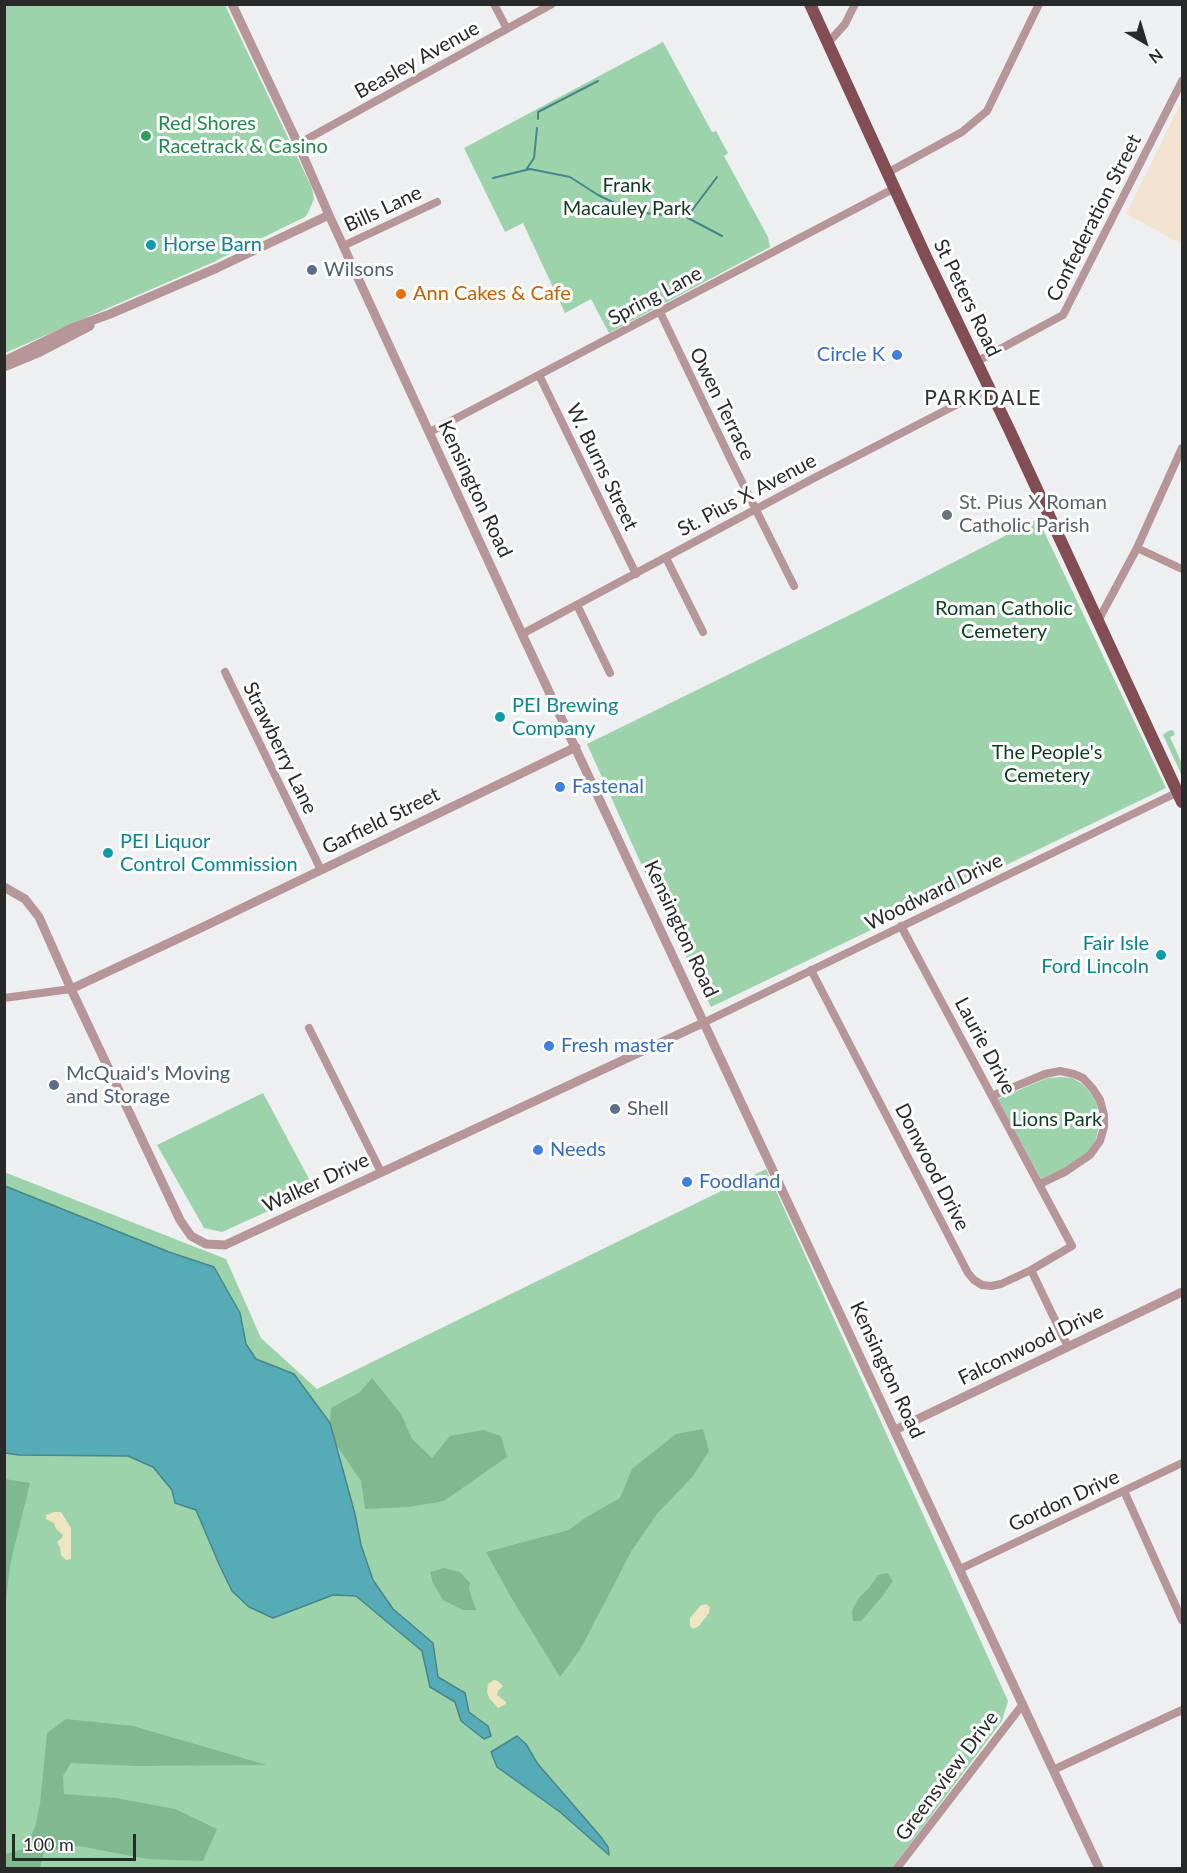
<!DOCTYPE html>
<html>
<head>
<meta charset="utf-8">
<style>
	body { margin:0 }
	#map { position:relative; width:1187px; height:1873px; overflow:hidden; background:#edeff1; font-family:Lato,sans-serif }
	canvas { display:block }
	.frame { position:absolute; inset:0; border:6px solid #282929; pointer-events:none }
	.north { position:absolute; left:1115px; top:12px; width:60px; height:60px; -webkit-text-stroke:4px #fff; paint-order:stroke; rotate:142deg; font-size:16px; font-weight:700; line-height:24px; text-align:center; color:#282929 }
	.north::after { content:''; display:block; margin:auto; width:21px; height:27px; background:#282929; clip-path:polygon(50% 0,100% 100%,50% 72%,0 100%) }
	.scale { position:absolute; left:12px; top:1834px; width:124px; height:27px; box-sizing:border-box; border:3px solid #282929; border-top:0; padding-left:8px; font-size:18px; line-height:21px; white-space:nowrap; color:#282929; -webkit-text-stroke:4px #fff; paint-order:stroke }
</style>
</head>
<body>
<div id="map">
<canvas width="1187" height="1873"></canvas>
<div class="frame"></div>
<div class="north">N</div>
<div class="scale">100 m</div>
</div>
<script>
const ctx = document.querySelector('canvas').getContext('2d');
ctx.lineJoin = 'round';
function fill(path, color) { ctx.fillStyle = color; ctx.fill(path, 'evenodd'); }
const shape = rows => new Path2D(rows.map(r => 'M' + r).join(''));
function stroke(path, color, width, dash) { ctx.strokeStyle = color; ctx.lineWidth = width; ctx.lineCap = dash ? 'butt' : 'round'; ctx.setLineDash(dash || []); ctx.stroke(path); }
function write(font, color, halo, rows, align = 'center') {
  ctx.font = font + ' Lato,sans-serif'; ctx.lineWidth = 6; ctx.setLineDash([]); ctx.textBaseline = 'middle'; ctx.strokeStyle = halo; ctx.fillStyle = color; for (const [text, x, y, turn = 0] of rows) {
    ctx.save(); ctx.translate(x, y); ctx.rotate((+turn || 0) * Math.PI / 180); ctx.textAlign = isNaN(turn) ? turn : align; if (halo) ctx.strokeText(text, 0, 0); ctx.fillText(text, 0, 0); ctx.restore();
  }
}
fill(shape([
	[1182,101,1182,244,1126,214]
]), '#f1e3cf');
fill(shape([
	[4,5,225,5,312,188,314,199,308,213,305,217,229,254,214,262,5,353],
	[663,42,712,132,716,131,728,153,724,156,768,237,770,247,609,333,591,299,565,313,523,223,505,232,464,148],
	[1038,519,1166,788,711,1007,647,877,587,744,868,606],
	[1173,730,1175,735,1170,737,1182,764,1182,776,1163,735,1168,731],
	[1061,1077,1072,1078,1081,1083,1089,1091,1097,1102,1099,1126,1096,1139,1088,1153,1064,1169,1041,1179,998,1099,1047,1078],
	[263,1093,315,1190,222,1232,204,1228,157,1145],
	[766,1169,1008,1701,1002,1721,892,1868,5,1868,4,1172,226,1259,261,1338,317,1389]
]), '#9dd3ab');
fill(shape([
	[372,1378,401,1414,412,1439,432,1458,450,1436,483,1430,501,1436,507,1457,444,1501,408,1507,365,1509,361,1481,335,1443,330,1423,331,1408,360,1392],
	[703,1429,709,1451,693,1476,657,1514,632,1550,581,1648,560,1677,512,1599,486,1552,569,1530,585,1518,620,1498,632,1469,676,1434],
	[5,1479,30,1483,10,1565,5,1610],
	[444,1568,460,1572,470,1583,469,1589,476,1610,463,1610,443,1600,433,1583,430,1572],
	[888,1573,893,1581,881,1598,861,1621,853,1621,852,1611,858,1599,869,1588,878,1575],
	[66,1719,133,1726,267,1765,136,1766,71,1763,63,1776,64,1794,116,1798,175,1809,217,1829,203,1861,147,1859,79,1846,44,1852,40,1868,5,1868,5,1854,24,1849,35,1827,40,1804,47,1733]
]), '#80b88f');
fill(shape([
	[54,1512,61,1512,71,1528,71,1559,66,1560,61,1555,60,1547,57,1542,62,1538,63,1535,56,1529,54,1523,46,1519,46,1515],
	[706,1604,710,1607,709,1613,699,1626,693,1629,690,1626,690,1618,701,1605],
	[494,1680,498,1681,503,1686,498,1691,497,1695,506,1702,506,1704,498,1708,489,1698,487,1692,488,1684]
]), '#efe5c0');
const water = shape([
	[5,1186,169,1252,214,1267,240,1313,246,1344,256,1359,294,1374,330,1423,355,1514,361,1545,373,1580,393,1609,433,1643,438,1677,465,1693,469,1712,488,1726,491,1736,484,1739,461,1721,455,1702,430,1687,422,1651,356,1596,333,1595,273,1618,249,1607,232,1591,219,1564,196,1510,175,1503,172,1490,153,1467,128,1456,19,1455,5,1453,5,1186],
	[517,1736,526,1744,537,1763,601,1837,608,1847,609,1855,560,1812,497,1767,491,1752,517,1736]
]);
fill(water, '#56acb6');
stroke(water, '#48858c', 1.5);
stroke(shape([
	[538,119,538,112,598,81],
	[526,170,534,158,537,128],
	[493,178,530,169,570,177,598,195,633,212,687,217,717,177],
	[688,218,722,236]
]), '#48858c', 2);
stroke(shape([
	[494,4,507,29],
	[828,43,845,24,855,4],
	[298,144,552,4],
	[887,173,962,132,987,111,1039,4],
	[343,246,437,202],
	[660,312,730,458,794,586],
	[976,362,1063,315,1182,81],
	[539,375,636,574],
	[430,432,895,188],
	[1137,548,1182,569],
	[666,558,703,632],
	[577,605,610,673],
	[1098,621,1137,548,1182,448],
	[522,634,816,477,989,388],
	[225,672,321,870],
	[811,970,968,1273,974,1280,982,1285,991,1286,1001,1284,1031,1270,1072,1246,901,926],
	[4,998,71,989],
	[705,1022,1178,792],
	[309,1028,381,1172],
	[992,1096,1045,1074,1060,1071,1074,1074,1083,1078,1093,1089,1100,1100,1104,1115,1104,1127,1100,1141,1090,1155,1065,1172,1040,1184],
	[1031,1270,1068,1347],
	[1124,1491,1182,1620],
	[960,1569,1182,1463],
	[1053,1770,1182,1710],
	[897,1868,1023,1704]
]), '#b69699', 8);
stroke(shape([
	[232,4,298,144,329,215,522,634,1099,1868],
	[4,361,72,328,110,314,217,268,329,215],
	[4,367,40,352,90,326],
	[4,887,25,899,39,917,71,989,180,1220,191,1236,206,1244,225,1245,705,1022],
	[71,989,205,926,576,747],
	[895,1430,1182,1292]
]), '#b69699', 9);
stroke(shape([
	[810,4,926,257,1009,429,1182,802]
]), '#824d53', 12);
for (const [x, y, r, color] of [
	[146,136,6,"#2e9e5b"],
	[151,245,6,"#0f9aa8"],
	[312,270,6,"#5c6f8a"],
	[401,294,6,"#e8710a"],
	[897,355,6,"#3f7fe0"],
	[947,515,6,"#6b7280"],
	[500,717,6,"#0f9aa8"],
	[560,787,6,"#3f7fe0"],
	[108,853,6,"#0f9aa8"],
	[1161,955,6,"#0f9aa8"],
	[549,1046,6,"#3f7fe0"],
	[54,1085,6,"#5c6f8a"],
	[615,1109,6,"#5c6f8a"],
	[538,1150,6,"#3f7fe0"],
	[687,1182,6,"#3f7fe0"]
]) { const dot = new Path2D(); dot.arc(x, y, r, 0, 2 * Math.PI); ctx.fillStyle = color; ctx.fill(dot); stroke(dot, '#fff', 2); }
write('20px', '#282929', '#fff', [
	["Beasley Avenue",417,60,-29],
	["Bills Lane",383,209,-25],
	["Confederation Street",1094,218,-63],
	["Spring Lane",655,296,-28],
	["St Peters Road",967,298,64],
	["Owen Terrace",722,404,64],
	["W. Burns Street",602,467,64],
	["Kensington Road",475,489,65],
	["St. Pius X Avenue",747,495,-28],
	["Strawberry Lane",280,748,64],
	["Garfield Street",381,821,-26],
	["Woodward Drive",934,892,-26],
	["Kensington Road",681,929,65],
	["Laurie Drive",985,1046,62],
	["Donwood Drive",932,1167,63],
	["Walker Drive",316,1183,-25],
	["Falconwood Drive",1031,1345,-26],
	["Kensington Road",887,1370,65],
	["Gordon Drive",1064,1501,-25],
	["Greensview Drive",947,1776,-53]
]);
write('20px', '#27864d', '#fff', [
	["Red Shores",158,124],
	["Racetrack & Casino",158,147]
], 'left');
write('20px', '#0f3b1f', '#fff', [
	["Frank",627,186],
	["Macauley Park",627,209],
	["Roman Catholic",1004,609],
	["Cemetery",1004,632],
	["The People's",1047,753],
	["Cemetery",1047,776],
	["Lions Park",1057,1120]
]);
write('20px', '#0d838f', '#fff', [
	["Horse Barn",163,245],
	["PEI Brewing",512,706],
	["Company",512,729],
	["PEI Liquor",120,842],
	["Control Commission",120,865],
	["Fair Isle",1149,944,"right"],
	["Ford Lincoln",1149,967,"right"]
], 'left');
write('20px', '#4e5e75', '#fff', [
	["Wilsons",324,270],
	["McQuaid's Moving",66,1074],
	["and Storage",66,1097],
	["Shell",627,1109]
], 'left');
write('20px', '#c56008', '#fff', [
	["Ann Cakes & Cafe",413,294]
], 'left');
write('20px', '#366cbe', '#fff', [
	["Circle K",885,355,"right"],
	["Fastenal",572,787],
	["Fresh master",561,1046],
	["Needs",550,1150],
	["Foodland",699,1182]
], 'left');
write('20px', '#5b616d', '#fff', [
	["St. Pius X Roman",959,503],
	["Catholic Parish",959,526]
], 'left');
ctx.letterSpacing = '1.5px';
write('21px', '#313335', '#fff', [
	["PARKDALE",983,398]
]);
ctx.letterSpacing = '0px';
</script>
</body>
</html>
